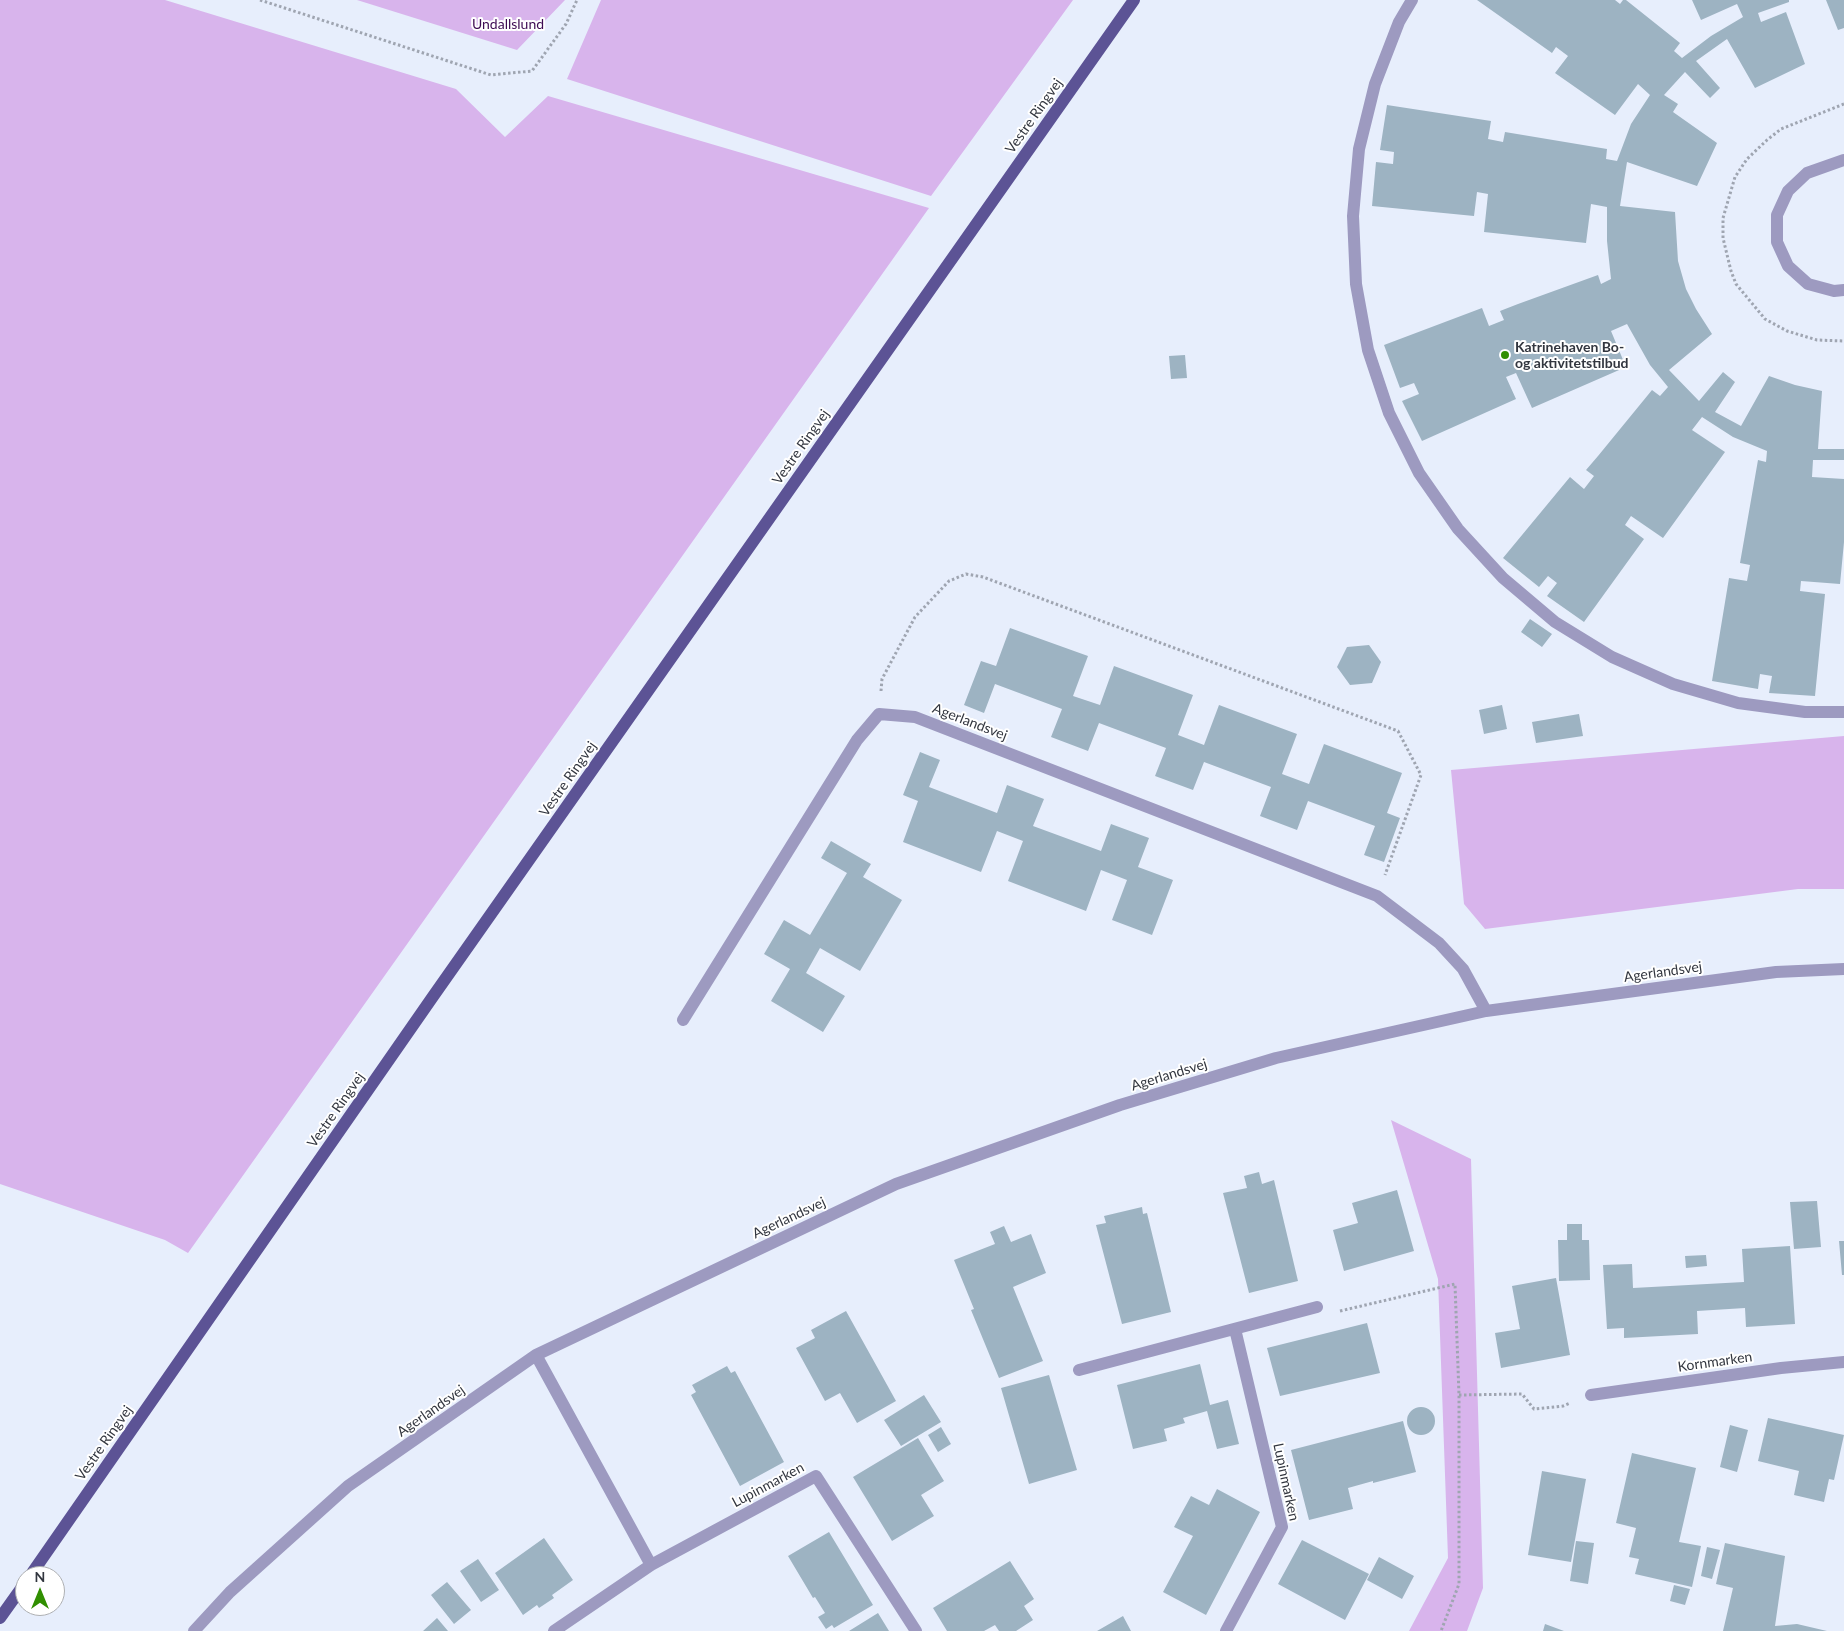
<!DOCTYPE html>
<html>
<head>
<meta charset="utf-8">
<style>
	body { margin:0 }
	#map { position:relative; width:1844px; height:1631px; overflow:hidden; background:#e7eefc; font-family:Lato,sans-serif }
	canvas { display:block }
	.north { position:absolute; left:15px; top:1566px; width:50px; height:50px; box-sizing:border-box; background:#fff; border:1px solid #adafb2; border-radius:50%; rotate:0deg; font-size:14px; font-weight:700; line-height:20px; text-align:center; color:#32363f }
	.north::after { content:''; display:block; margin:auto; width:18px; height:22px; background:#318f01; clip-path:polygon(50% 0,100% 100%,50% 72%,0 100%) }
</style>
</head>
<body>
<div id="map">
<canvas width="1844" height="1631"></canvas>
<div class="north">N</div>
</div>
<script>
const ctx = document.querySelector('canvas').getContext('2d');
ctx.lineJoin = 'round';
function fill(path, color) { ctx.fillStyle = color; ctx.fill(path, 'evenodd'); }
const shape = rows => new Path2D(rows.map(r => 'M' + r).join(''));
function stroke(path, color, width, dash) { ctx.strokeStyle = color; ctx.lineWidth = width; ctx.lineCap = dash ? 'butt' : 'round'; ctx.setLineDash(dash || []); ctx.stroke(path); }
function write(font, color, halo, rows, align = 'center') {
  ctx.font = font + ' Lato,sans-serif'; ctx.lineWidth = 4; ctx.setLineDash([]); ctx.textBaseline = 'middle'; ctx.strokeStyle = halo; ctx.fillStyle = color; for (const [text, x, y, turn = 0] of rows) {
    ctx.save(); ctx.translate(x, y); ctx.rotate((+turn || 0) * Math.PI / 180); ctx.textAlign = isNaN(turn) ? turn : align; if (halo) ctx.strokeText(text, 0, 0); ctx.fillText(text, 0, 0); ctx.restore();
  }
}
fill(shape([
	[0,0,165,0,456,89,505,137,548,96,929,208,188,1253,165,1240,0,1184],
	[357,0,565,0,517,50],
	[601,0,1073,0,931,196,567,79],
	[1844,736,1844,889,1798,889,1485,929,1464,904,1451,770],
	[1391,1120,1471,1159,1483,1588,1467,1631,1409,1631,1448,1558,1438,1279]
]), '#d8b4ec');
fill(shape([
	[1477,0,1615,0,1620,4,1623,0,1626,0,1680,43,1674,51,1682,58,1711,36,1743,17,1737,4,1701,20,1692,0,1789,0,1789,2,1758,13,1761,22,1786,12,1805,64,1755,88,1727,39,1696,61,1720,88,1710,98,1685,72,1664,95,1678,104,1673,112,1717,143,1697,186,1627,162,1620,206,1675,212,1678,261,1686,289,1696,309,1712,334,1669,370,1699,401,1723,372,1735,382,1715,412,1741,426,1769,376,1795,385,1822,391,1818,449,1844,449,1844,460,1813,460,1812,477,1844,479,1844,542,1840,584,1801,581,1800,591,1825,594,1815,696,1769,693,1772,676,1760,674,1758,689,1712,681,1729,578,1747,581,1750,565,1740,563,1758,460,1766,462,1767,451,1733,437,1702,417,1692,430,1725,452,1663,538,1631,516,1625,525,1644,539,1584,622,1547,596,1557,583,1548,576,1539,587,1503,558,1570,477,1584,489,1594,476,1586,470,1598,456,1652,390,1660,396,1668,387,1650,365,1627,324,1611,331,1626,367,1532,408,1516,373,1506,377,1516,399,1422,441,1402,401,1419,394,1414,383,1400,388,1384,345,1482,308,1489,326,1504,320,1500,311,1518,304,1598,275,1601,284,1611,279,1607,241,1607,207,1591,204,1586,243,1484,232,1488,194,1477,192,1474,216,1372,206,1376,162,1393,164,1394,152,1380,150,1387,105,1491,121,1488,139,1503,142,1505,132,1607,149,1606,159,1617,161,1631,124,1650,95,1638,84,1615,115,1555,73,1568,56,1556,47,1552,53],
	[1826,0,1844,0,1844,28,1838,30],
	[1185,355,1187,378,1171,379,1169,356],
	[1530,619,1552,634,1542,647,1521,632],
	[1010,628,1088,656,1073,696,1100,705,1114,666,1193,695,1178,735,1204,745,1219,705,1297,734,1282,774,1309,784,1324,744,1402,773,1387,813,1400,818,1384,862,1364,855,1375,826,1308,801,1297,830,1260,816,1271,787,1204,762,1193,790,1155,776,1166,748,1099,723,1088,751,1051,737,1062,709,995,684,984,713,964,705,981,661,996,666],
	[1369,645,1381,662,1372,683,1350,685,1337,667,1347,647],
	[1502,705,1507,729,1484,734,1479,710],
	[1579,714,1583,736,1536,743,1532,722],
	[920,752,940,760,929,787,997,813,1007,785,1044,799,1033,826,1101,851,1111,824,1149,838,1138,867,1173,880,1152,935,1112,920,1127,880,1101,870,1086,911,1008,881,1023,841,997,831,981,872,903,842,918,801,903,795],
	[831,841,871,864,863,877,902,900,860,971,820,948,806,973,845,996,823,1032,771,1001,790,969,764,954,784,920,810,935,847,873,821,858],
	[1259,1172,1262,1184,1274,1180,1298,1281,1249,1293,1223,1193,1247,1188,1244,1176],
	[1397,1190,1414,1251,1344,1271,1333,1230,1358,1223,1352,1203],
	[1817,1201,1821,1247,1794,1249,1790,1202],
	[1142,1207,1143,1214,1147,1213,1171,1312,1122,1324,1096,1225,1106,1223,1104,1216],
	[1567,1224,1582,1224,1582,1240,1589,1240,1590,1280,1559,1281,1558,1240,1567,1240],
	[1004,1226,1011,1242,1031,1234,1046,1273,1013,1287,1043,1361,999,1378,971,1310,974,1309,954,1260,995,1244,990,1232],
	[1839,1241,1844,1241,1844,1275,1842,1275],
	[1790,1246,1795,1324,1746,1327,1745,1308,1697,1311,1698,1334,1624,1338,1624,1328,1607,1329,1603,1265,1632,1264,1633,1288,1744,1282,1742,1249],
	[1706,1255,1707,1266,1686,1268,1685,1256],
	[1556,1278,1570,1355,1501,1368,1495,1333,1520,1329,1512,1286],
	[846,1311,896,1401,857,1423,840,1393,825,1401,796,1348,815,1338,811,1330],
	[1367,1323,1380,1373,1280,1396,1267,1348],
	[1200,1364,1210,1405,1228,1400,1239,1444,1217,1449,1207,1411,1183,1418,1185,1423,1164,1429,1167,1441,1133,1449,1117,1385],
	[727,1366,731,1373,735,1371,784,1462,740,1486,691,1395,696,1392,692,1385],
	[1049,1375,1077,1470,1029,1484,1001,1388],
	[924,1395,941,1422,901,1446,884,1420],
	'1407 1421a14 14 0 1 1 28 0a14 14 0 1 1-28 0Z',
	[1768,1418,1844,1435,1834,1480,1829,1479,1824,1502,1794,1495,1799,1471,1758,1461],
	[1403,1421,1416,1472,1373,1483,1373,1481,1348,1488,1353,1509,1309,1520,1291,1450],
	[1730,1425,1748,1430,1737,1472,1720,1467],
	[941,1427,951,1444,938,1452,928,1435],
	[918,1438,944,1481,921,1495,934,1516,892,1541,853,1477],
	[1632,1453,1696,1468,1679,1542,1701,1546,1692,1587,1635,1574,1639,1559,1629,1557,1636,1528,1616,1523],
	[1542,1471,1586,1479,1571,1562,1528,1555],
	[1217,1489,1260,1512,1206,1615,1163,1592,1193,1536,1174,1527,1191,1496,1209,1505],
	[829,1532,873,1605,834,1628,832,1625,826,1629,818,1617,825,1613,815,1597,813,1598,788,1556],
	[544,1538,573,1580,552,1595,554,1598,539,1608,537,1605,523,1615,495,1573],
	[1302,1540,1369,1574,1345,1620,1278,1584],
	[1576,1541,1594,1543,1588,1584,1570,1581],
	[1725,1543,1785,1556,1775,1626,1797,1624,1827,1631,1723,1631,1733,1588,1716,1584],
	[1707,1547,1720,1550,1712,1579,1701,1576],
	[1379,1557,1414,1576,1402,1599,1367,1580],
	[478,1559,499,1590,481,1602,460,1571],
	[1010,1561,1034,1599,1024,1606,1033,1620,1016,1631,999,1631,995,1625,984,1631,947,1631,933,1608],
	[447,1582,471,1610,454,1624,431,1595],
	[1674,1585,1690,1589,1685,1605,1670,1601],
	[878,1613,889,1631,849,1631],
	[1123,1616,1131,1631,1097,1631],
	[437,1618,448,1631,423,1631],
	[1545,1624,1564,1631,1543,1631]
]), '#9db3c2');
stroke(shape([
	[260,0,491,75,532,71,566,24,577,0],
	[1844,104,1781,129,1767,140,1747,159,1735,177,1723,218,1723,238,1731,271,1736,284,1765,319,1787,331,1817,340,1844,341],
	[881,691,882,679,915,617,949,581,966,574,983,577,1398,731,1421,775,1385,875],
	[1340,1311,1455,1284,1459,1395,1459,1584,1441,1631],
	[1459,1395,1522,1394,1534,1409,1563,1406,1570,1403]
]), '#9fa5b1', 3, [2.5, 2.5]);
stroke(shape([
	[1412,0,1399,22,1375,84,1359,149,1353,216,1356,284,1368,350,1389,413,1419,473,1458,529,1503,578,1555,622,1612,657,1673,684,1738,703,1805,712,1844,712],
	[1844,160,1807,173,1788,191,1777,215,1777,242,1788,266,1808,284,1834,291,1844,290],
	[683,1020,857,740,879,714,915,717,1377,896,1439,943,1463,969,1486,1011],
	[536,1355,651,1565],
	[1079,1370,1317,1307],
	[1591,1395,1781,1368,1844,1362],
	[194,1631,230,1592,348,1486,536,1355,896,1184,1120,1105,1276,1058,1486,1011,1776,972,1844,969],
	[554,1631,651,1565,816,1476,916,1631],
	[1226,1631,1282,1527,1235,1329]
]), '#9d9ac0', 12);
stroke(shape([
	[30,1576,434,995,1134,0],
	[0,1618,25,1583]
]), '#5c5395', 12);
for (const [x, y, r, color] of [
	[1505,355,5,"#318f01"]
]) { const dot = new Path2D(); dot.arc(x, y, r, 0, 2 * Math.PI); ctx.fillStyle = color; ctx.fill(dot); stroke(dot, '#fff', 2); }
write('14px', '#3d0b52', '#fff', [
	["Undallslund",508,24]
]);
write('14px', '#32363f', '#fff', [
	["Vestre Ringvej",1034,116,-55],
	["Vestre Ringvej",801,447,-55],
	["Agerlandsvej",970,722,21],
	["Vestre Ringvej",568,779,-55],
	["Agerlandsvej",1663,972,-8],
	["Agerlandsvej",1169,1075,-17],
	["Vestre Ringvej",336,1110,-55],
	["Agerlandsvej",789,1218,-25],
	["Kornmarken",1715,1362,-8],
	["Agerlandsvej",431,1411,-35],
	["Vestre Ringvej",104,1443,-55],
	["Lupinmarken",1286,1482,78],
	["Lupinmarken",768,1485,-28]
]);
write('bold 14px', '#32363f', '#fff', [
	["Katrinehaven Bo-",1515,347],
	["og aktivitetstilbud",1515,363]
], 'left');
</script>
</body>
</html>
